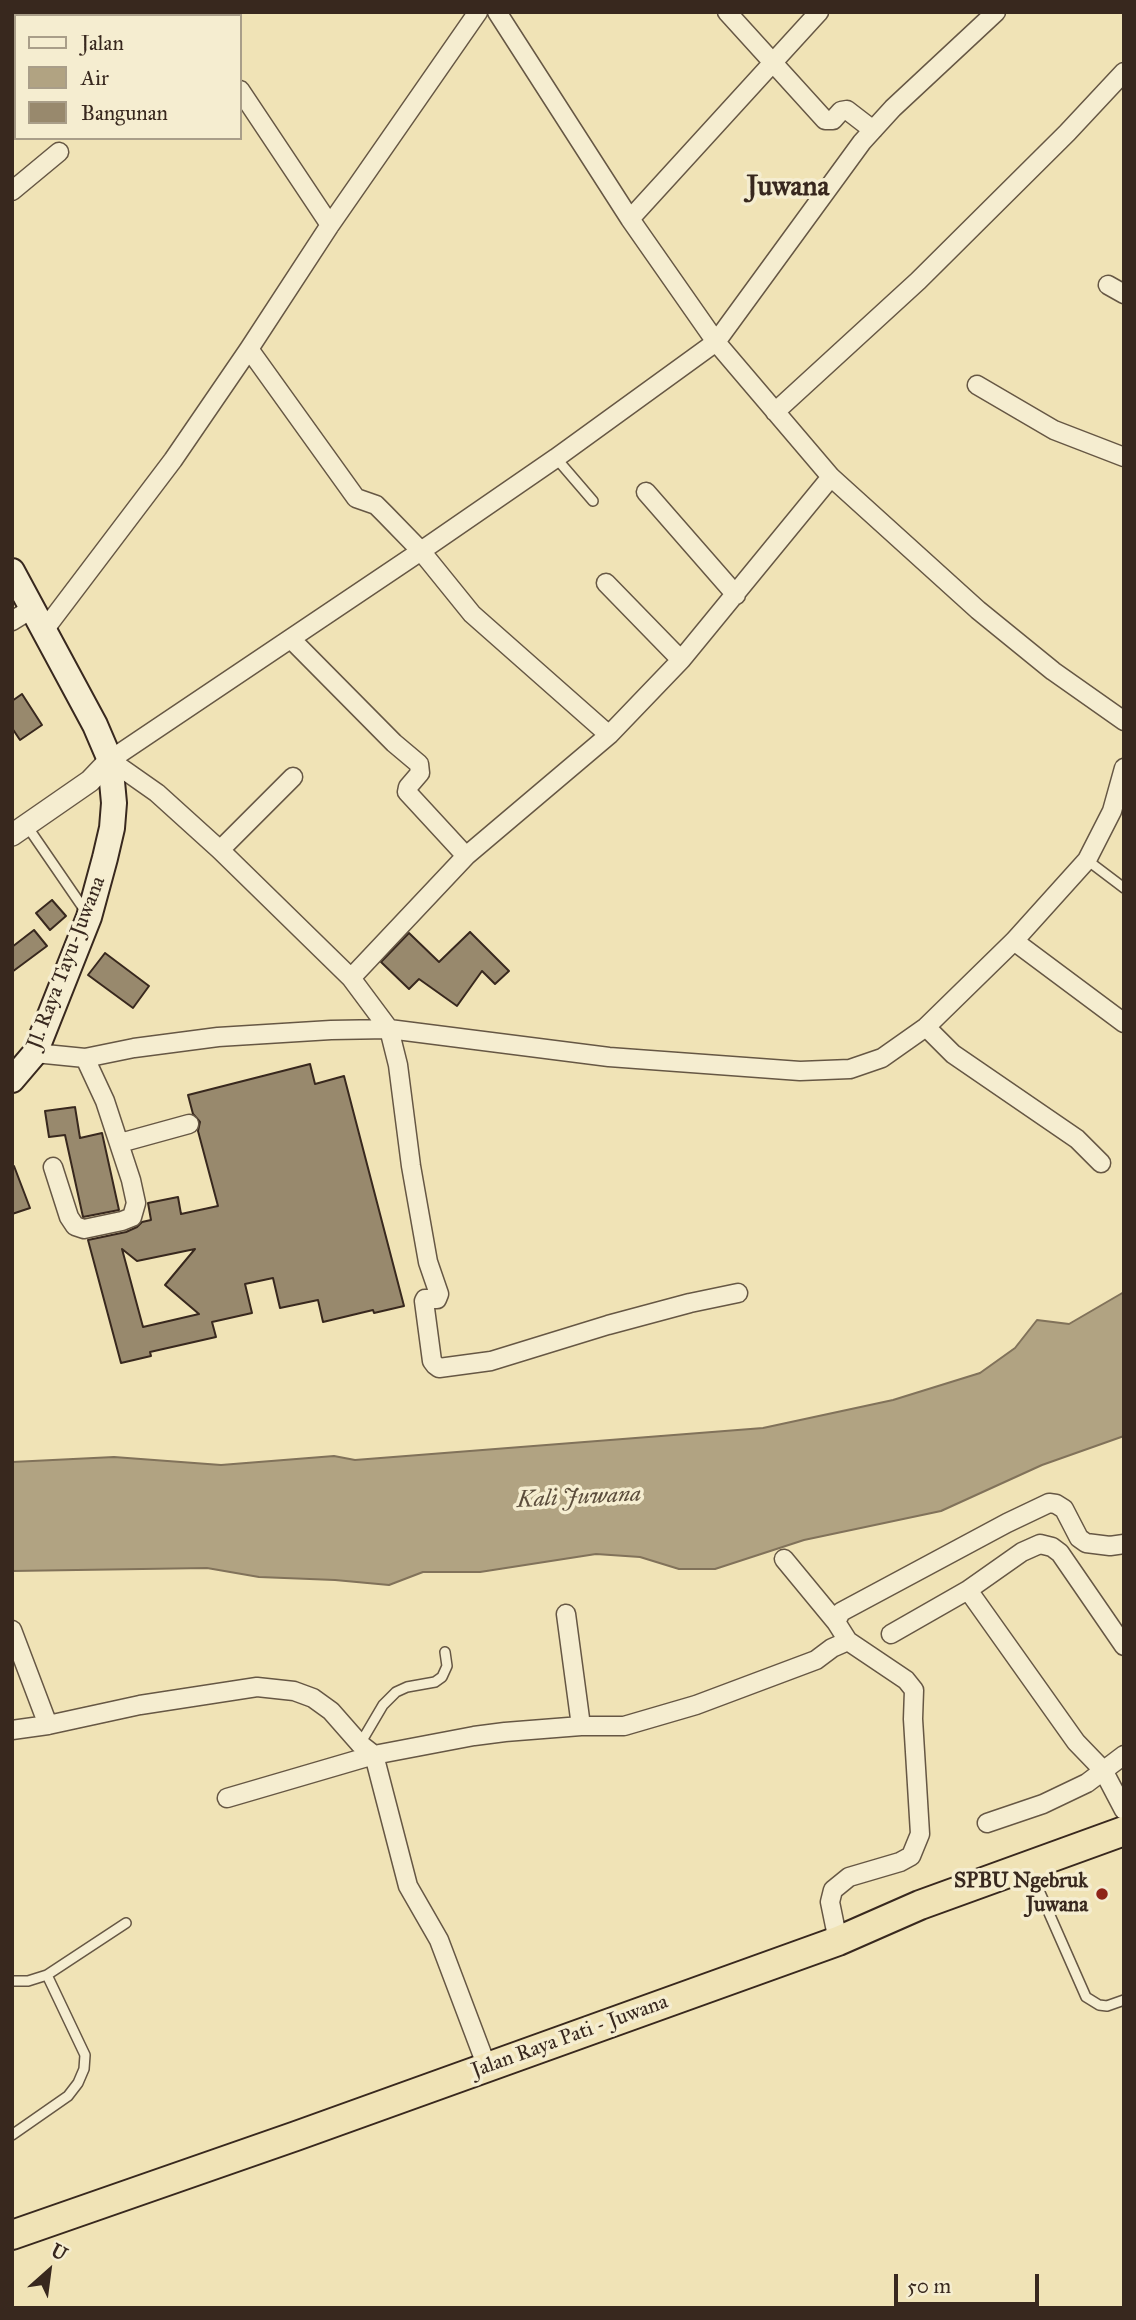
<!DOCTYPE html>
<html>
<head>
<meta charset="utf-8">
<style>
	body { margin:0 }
	#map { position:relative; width:1136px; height:2320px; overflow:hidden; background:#f0e3b6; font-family:"IM FELL Great Primer",serif }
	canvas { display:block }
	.frame { position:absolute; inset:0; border:14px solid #38281e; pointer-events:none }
	.legend { position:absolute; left:14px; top:14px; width:228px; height:126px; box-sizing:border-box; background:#f5edd0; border:2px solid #a99e89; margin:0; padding:9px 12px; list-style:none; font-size:21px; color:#38281e }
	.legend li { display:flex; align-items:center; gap:14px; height:35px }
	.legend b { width:35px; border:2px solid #a99e89 }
	.north { position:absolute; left:14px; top:2236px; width:70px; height:70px; -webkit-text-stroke:5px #f5edd0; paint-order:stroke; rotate:28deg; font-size:19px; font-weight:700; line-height:28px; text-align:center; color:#38281e }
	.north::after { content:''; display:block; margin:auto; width:24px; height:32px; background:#38281e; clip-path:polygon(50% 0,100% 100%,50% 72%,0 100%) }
	.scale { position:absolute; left:894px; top:2274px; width:145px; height:32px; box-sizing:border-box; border:4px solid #38281e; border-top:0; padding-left:9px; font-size:21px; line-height:24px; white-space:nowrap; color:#38281e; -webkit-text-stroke:5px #f5edd0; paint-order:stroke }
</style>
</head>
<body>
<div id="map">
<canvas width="1136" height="2320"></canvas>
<div class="frame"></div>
<ul class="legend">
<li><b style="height:9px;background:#f5edd0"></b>Jalan</li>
<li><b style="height:19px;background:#b1a382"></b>Air</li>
<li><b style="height:19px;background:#98896d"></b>Bangunan</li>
</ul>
<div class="north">U</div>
<div class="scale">50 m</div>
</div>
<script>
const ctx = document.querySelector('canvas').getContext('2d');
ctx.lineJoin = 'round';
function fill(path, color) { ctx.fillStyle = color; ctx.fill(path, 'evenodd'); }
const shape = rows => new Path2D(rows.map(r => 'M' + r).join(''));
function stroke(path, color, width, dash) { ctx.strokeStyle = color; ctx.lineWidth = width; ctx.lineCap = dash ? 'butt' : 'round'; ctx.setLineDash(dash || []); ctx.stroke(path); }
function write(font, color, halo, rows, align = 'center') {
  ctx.font = font + ' "IM FELL Great Primer",serif'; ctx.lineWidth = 7; ctx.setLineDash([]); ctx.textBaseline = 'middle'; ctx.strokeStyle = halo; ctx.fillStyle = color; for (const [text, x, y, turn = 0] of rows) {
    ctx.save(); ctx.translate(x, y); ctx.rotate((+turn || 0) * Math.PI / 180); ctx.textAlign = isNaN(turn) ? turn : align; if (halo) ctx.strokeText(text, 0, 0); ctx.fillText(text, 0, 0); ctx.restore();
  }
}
const water = shape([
	[1124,1292,1124,1436,1042,1465,941,1511,804,1540,715,1569,679,1569,640,1557,596,1554,480,1572,423,1572,389,1585,335,1580,259,1577,207,1568,12,1571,12,1462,114,1457,221,1465,334,1456,355,1460,763,1428,893,1400,980,1373,1015,1348,1037,1320,1069,1324,1124,1292]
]);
fill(water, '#b1a382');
stroke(water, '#81725a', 2);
const building = shape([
	[22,694,42,725,20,740,12,728,12,701,22,694],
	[52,900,66,916,50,930,36,913,52,900],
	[34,930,47,946,12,972,12,947,34,930],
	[470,932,509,971,495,984,482,971,457,1006,419,979,409,989,381,962,409,933,439,962,470,932],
	[105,953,149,986,133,1008,88,975,105,953],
	[310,1064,315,1084,344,1076,404,1306,374,1313,373,1310,323,1322,318,1300,280,1308,273,1278,245,1284,252,1313,212,1322,216,1337,150,1352,151,1356,121,1363,88,1240,126,1232,137,1227,142,1222,151,1220,148,1203,178,1197,181,1214,218,1206,198,1131,200,1122,193,1114,188,1095,310,1064],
	[122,1249,137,1261,195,1249,165,1285,199,1314,143,1327,122,1249],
	[75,1107,80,1138,102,1133,119,1210,83,1217,65,1135,49,1137,45,1111,75,1107],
	[12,1166,14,1166,30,1208,12,1214,12,1166]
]);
fill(building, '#98896d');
stroke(building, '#38281e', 2);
const service = shape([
	[556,458,593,501],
	[27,826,86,912],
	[1087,860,1124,888],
	[360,1744,383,1705,396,1692,407,1687,435,1682,442,1677,447,1666,445,1652],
	[1030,1870,1086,1997,1099,2005,1107,2006,1124,2000],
	[12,1981,28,1981,47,1975,126,1923],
	[12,2135,68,2096,78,2083,84,2069,85,2055,47,1975]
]);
const minor = shape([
	[187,12,190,16],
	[497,12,630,219,716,342,831,477,978,610,1053,671,1124,721],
	[727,12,825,120,833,120,841,111,847,110,873,130],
	[240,90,330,225],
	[12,191,59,152],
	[630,219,819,12],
	[1108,285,1124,294],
	[249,349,356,498,376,505,385,514,421,551,472,614,609,735],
	[977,385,1054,430,1124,457],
	[775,412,918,281,1067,133,1124,72],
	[646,492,736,595],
	[12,621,33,608],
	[45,629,173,460,249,349,330,225,478,12],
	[291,639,394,743,419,764,420,773,408,787,407,792,466,856],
	[681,660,831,477],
	[220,850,293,777],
	[1014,941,1124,1023],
	[351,978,466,856,609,735,681,660,606,583],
	[926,1027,953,1054,1077,1139,1101,1163],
	[35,1053,85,1058,134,1048,218,1037,331,1030,389,1029,609,1057,800,1071,850,1069,882,1058,926,1027,1014,941,1087,860,1112,811,1124,768],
	[120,1143,189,1124],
	[53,1167,69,1217,75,1226,84,1229,122,1221,132,1217,136,1203,131,1180,105,1101,85,1058],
	[738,1293,690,1303,608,1325,491,1361,439,1368,435,1365,432,1361,424,1301,425,1299,437,1299,439,1294,428,1262,411,1166,398,1065,389,1029,351,978,220,850,157,793,110,760,421,551,556,458,716,342,862,142,893,108,996,12],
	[784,1559,836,1622],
	[968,1590,1076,1742,1103,1770,1124,1810],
	[566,1614,581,1726],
	[12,1630,48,1725],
	[891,1634,968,1590,1022,1552,1040,1544,1052,1547,1060,1553,1124,1646],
	[12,1730,48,1725,140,1705,257,1687,294,1691,313,1698,331,1711,360,1744,374,1755,408,1886,439,1940,487,2067],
	[227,1798,374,1755,474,1736,505,1732,581,1726,624,1726,696,1705,816,1660,832,1648,848,1641,836,1622,841,1612,1007,1523,1049,1503,1056,1504,1064,1509,1079,1538,1086,1543,1110,1546,1124,1544],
	[987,1823,1043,1804,1087,1783,1124,1755],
	[838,1941,830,1902,833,1890,849,1877,900,1862,911,1856,920,1834,913,1719,914,1690,906,1680,848,1641]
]);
const tertiary = shape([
	[12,835,90,781,110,760]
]);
const secondary = shape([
	[12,571,95,725,110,760,114,803,112,828,105,858,89,917,35,1053,12,1080]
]);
const trunk = shape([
	[12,2235,296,2136,838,1941,920,1905,1124,1831]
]);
stroke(service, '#665744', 12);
stroke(minor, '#665744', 21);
stroke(tertiary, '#665744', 24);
stroke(secondary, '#38281e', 28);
stroke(trunk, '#38281e', 32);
stroke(service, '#f5edd0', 9);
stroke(minor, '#f5edd0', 18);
stroke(tertiary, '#f5edd0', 21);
stroke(secondary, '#f5edd0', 24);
stroke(trunk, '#f0e3b6', 28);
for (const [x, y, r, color] of [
	[1102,1894,7,"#8f2418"]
]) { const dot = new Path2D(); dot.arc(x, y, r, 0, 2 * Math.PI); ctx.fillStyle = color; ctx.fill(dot); stroke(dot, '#f5edd0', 2.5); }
write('21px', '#38281e', '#f5edd0', [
	["Jl. Raya Tayu-Juwana",67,963,-69],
	["Jalan Raya Pati - Juwana",570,2037,-20]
]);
write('bold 21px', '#38281e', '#f5edd0', [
	["SPBU Ngebruk",1088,1882],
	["Juwana",1088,1906]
], 'right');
write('italic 23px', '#5c4d3c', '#f5edd0', [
	["Kali Juwana",579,1498,-3]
]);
write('bold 28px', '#38281e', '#f5edd0', [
	["Juwana",788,188]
]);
</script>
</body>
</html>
